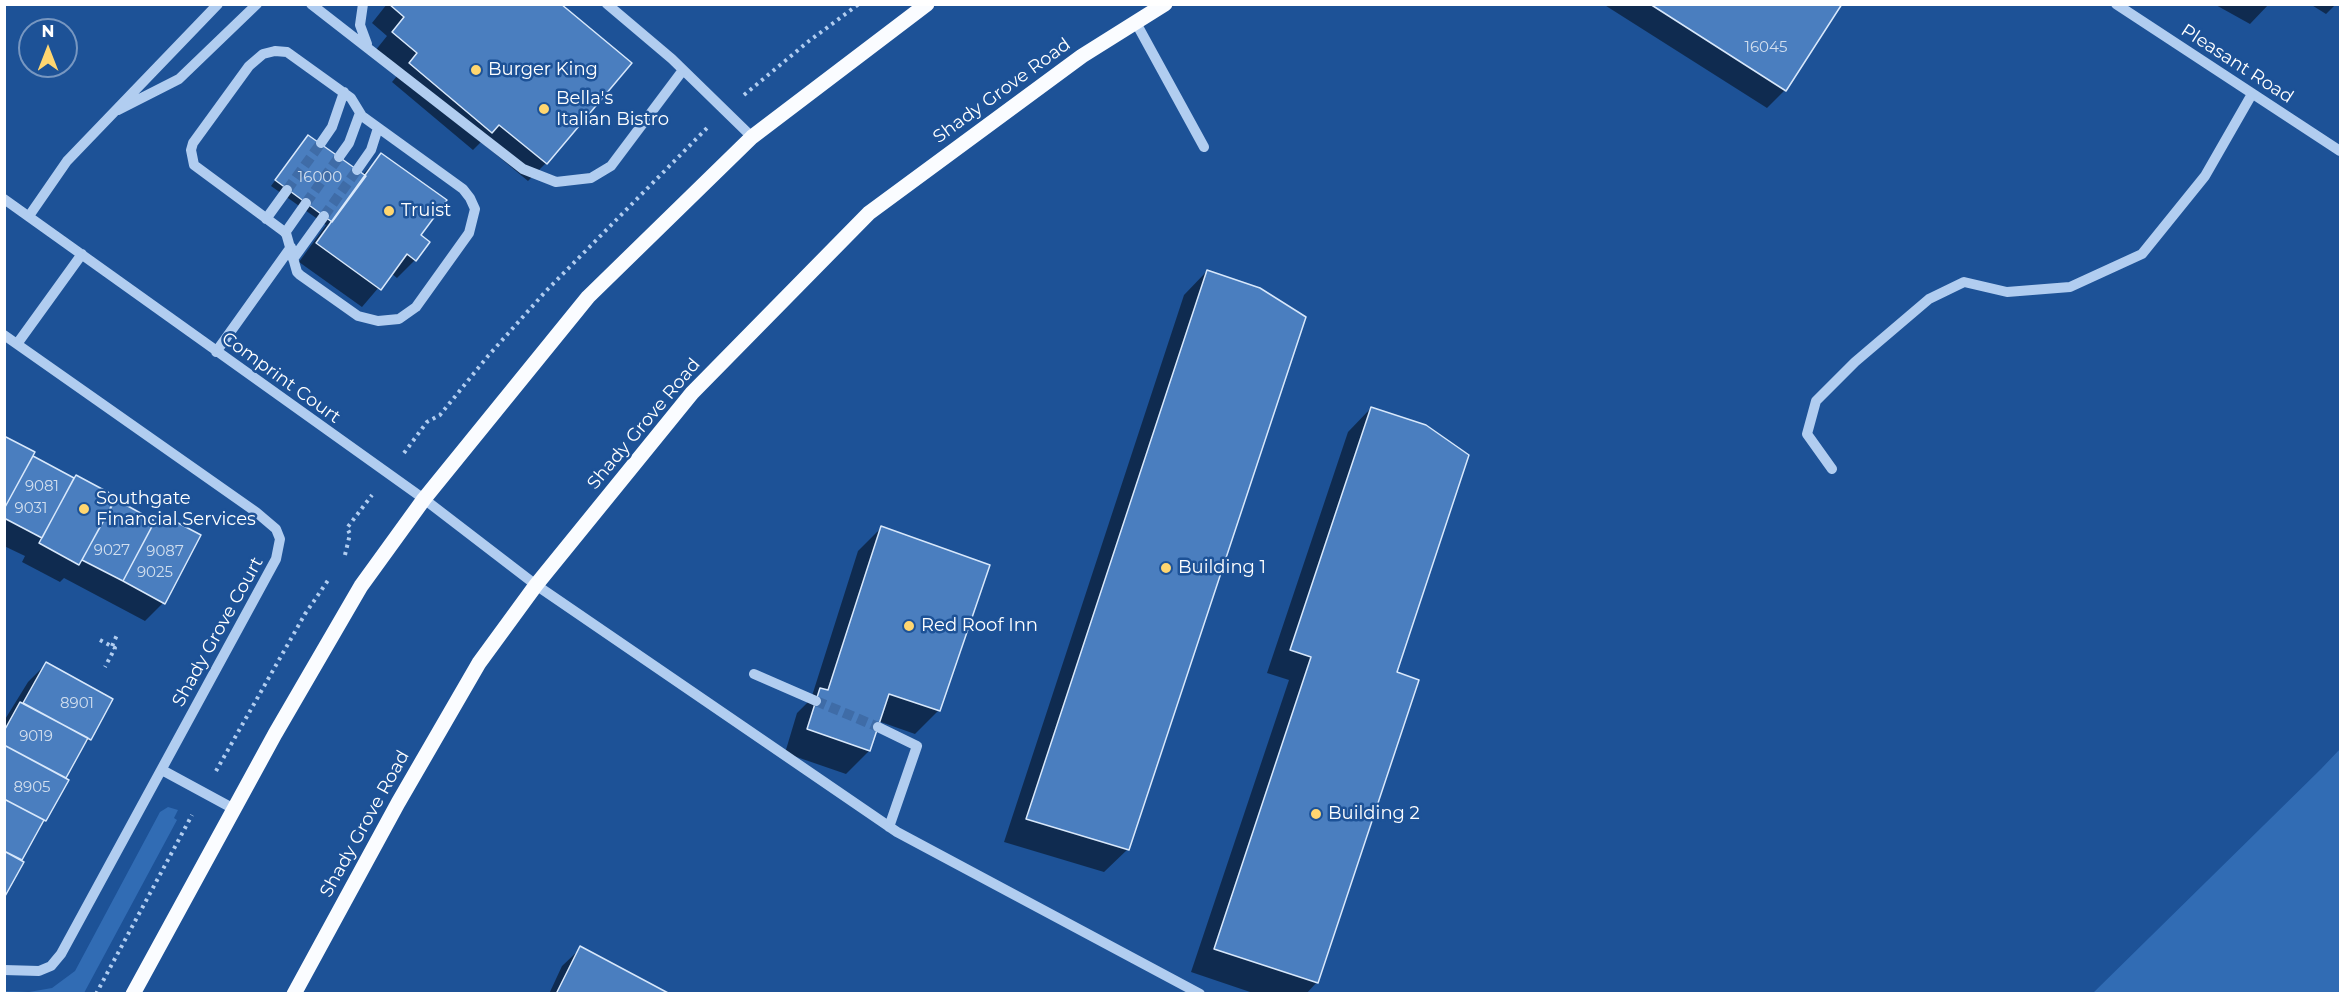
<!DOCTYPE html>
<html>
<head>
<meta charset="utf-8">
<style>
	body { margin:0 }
	#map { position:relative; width:2345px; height:998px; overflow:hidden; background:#1d5297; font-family:Montserrat,sans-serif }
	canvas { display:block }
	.frame { position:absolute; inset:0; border:6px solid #fff; pointer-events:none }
	.north { position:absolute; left:18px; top:18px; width:60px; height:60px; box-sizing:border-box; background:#1d5297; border:2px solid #7797c1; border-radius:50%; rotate:0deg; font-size:16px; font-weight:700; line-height:24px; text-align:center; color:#fff }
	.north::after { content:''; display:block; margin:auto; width:21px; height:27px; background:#ffd670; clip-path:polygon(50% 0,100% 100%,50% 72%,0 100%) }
</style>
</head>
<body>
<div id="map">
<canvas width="2345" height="998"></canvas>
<div class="frame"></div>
<div class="north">N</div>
</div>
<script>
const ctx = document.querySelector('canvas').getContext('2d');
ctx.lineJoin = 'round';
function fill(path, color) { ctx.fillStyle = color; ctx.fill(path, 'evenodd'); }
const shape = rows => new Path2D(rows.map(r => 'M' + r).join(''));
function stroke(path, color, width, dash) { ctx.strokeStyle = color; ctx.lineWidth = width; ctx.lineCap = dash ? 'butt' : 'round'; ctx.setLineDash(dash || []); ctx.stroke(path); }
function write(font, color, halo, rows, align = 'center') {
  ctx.font = font + ' Montserrat,sans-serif'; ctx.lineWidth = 5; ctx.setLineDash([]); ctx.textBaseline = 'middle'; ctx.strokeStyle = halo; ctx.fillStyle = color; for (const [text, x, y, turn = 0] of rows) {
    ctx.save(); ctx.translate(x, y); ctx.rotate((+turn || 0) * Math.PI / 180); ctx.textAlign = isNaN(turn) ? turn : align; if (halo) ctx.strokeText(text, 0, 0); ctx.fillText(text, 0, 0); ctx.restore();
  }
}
fill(shape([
	[2340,749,2340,993,2093,993,2321,769],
	[168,807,178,810,174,818,177,820,84,993,5,993,5,991,29,992,52,988,75,971,160,812]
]), '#316cb4');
fill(shape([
	[387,4,558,4,546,163,528,181,481,142,473,150,392,82,401,71,375,51,387,36,372,23],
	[1603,4,1840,4,1785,90,1767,108],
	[2214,4,2269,4,2250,24],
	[2310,4,2336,4,2326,14],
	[304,141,362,175,382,155,419,236,415,260,397,278,391,273,362,307,299,262,326,225,271,186],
	[1207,271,1128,849,1104,872,1004,842,1184,295],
	[1371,408,1395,673,1317,982,1306,994,1256,994,1191,972,1289,680,1267,673,1348,432],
	[4,438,31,457,73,479,76,476,152,521,159,515,163,603,145,621,64,578,60,582,22,562,25,556,4,546],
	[881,528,939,710,915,734,878,721,869,751,846,774,785,753,797,713,811,699,858,551],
	[46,664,90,739,80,748,4,894,4,721,28,682],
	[581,948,667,994,549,994,562,966]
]), '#0007');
const building = shape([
	[389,4,561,4,632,63,547,164,499,125,492,133,409,63,417,53,392,32,404,17,389,4],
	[1650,4,1842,4,1786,91,1650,4],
	[308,135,366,176,332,222,275,180,308,135],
	[381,153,447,200,421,235,430,242,416,261,407,254,381,290,316,243,381,153],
	[1207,270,1260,288,1306,317,1129,850,1026,819,1207,270],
	[1371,407,1426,425,1469,455,1397,672,1419,680,1318,983,1214,949,1311,657,1290,650,1371,407],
	[4,436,35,452,4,509,4,436],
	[33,456,74,478,42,538,4,518,4,509,33,456],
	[76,475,117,497,79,565,39,543,76,475],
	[115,499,155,521,123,581,82,560,115,499],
	[159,513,201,535,165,604,123,581,159,513],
	[881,526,990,565,940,711,889,694,870,751,807,729,820,688,828,690,881,526],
	[46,662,113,699,91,740,23,703,46,662],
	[20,702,88,738,66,778,4,745,4,731,20,702],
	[4,745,69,780,46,821,4,799,4,745],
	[4,799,44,820,22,860,4,851,4,799],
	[4,851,24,862,4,898,4,851],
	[580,946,670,994,556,994,580,946]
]);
fill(building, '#4a7ebf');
stroke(building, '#d8e8fb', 1.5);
stroke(shape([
	[287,190,321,143],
	[306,203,339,157],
	[324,216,357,170],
	[816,701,878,727]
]), '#3f6ca7', 10, [10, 5]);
stroke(shape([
	[744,95,809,41,859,4],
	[404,453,427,422,440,415,488,356,546,291,707,128],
	[345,555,350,534,347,528,372,495],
	[100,640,115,648,105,667],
	[112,646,117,635],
	[216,771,305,614,329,579],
	[96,994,192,815]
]), '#b1cdf0', 4, [3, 4.5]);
stroke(shape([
	[311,4,523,169,556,182,591,178,611,166,683,70],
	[363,4,360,25,367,44],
	[607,4,672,59,752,137],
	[2116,4,2340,151],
	[1135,21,1204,147],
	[275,51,287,52,351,98,362,116,463,189,470,198,475,209,469,233,416,307,399,319,378,321,358,316,300,275,297,272,286,233,194,165,191,150,193,143,249,66,263,54,275,51],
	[118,110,179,79,257,4],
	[321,143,332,127,344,92],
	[339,157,349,143,360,113],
	[357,170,371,150,378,128],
	[4,199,424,499,536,585,897,832,1200,994],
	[29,216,67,161,218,4],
	[266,219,287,190],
	[285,233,306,203],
	[293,259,324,216],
	[4,335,256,512,276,529,280,539,276,559,61,954,51,966,39,971,4,970],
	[17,344,82,254],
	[216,352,291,247],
	[1832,469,1807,434,1816,401,1855,362,1929,299,1964,282,2007,292,2070,287,2142,254,2205,176,2252,94],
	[754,674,816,701],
	[878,727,917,746,889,827],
	[162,770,234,809]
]), '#b1cdf0', 10);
stroke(shape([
	[133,994,275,734,361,586,424,499,588,297,752,137,927,4],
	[294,994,398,803,479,663,536,585,692,393,869,213,1082,56,1165,4]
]), '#fafcff', 15);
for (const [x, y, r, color] of [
	[476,70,6,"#ffd670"],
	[544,109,6,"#ffd670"],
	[389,211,6,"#ffd670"],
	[84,509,6,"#ffd670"],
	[1166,568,6,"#ffd670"],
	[909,626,6,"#ffd670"],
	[1316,814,6,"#ffd670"]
]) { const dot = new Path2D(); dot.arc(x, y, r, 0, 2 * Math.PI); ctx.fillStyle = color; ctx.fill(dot); stroke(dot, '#1d5297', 2); }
write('15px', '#d2dfef', null, [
	["16045",1766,48],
	["16000",320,178],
	["9081",42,487],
	["9031",31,509],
	["9027",112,551],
	["9087",165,552],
	["9025",155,573],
	["8901",77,704],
	["9019",36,737],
	["8905",32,788]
]);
write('18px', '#fff', '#1d5297', [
	["Pleasant Road",2237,64,33],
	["Shady Grove Road",1002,91,-36],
	["Comprint Court",281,378,36],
	["Shady Grove Road",644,424,-50],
	["Shady Grove Court",218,632,-61],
	["Shady Grove Road",365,824,-61]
]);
write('18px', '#fff', '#1d5297', [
	["Burger King",488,70],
	["Bella's",556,99],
	["Italian Bistro",556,120],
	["Truist",401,211],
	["Southgate",96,499],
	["Financial Services",96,520],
	["Building 1",1178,568],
	["Red Roof Inn",921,626],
	["Building 2",1328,814]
], 'left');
</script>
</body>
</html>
